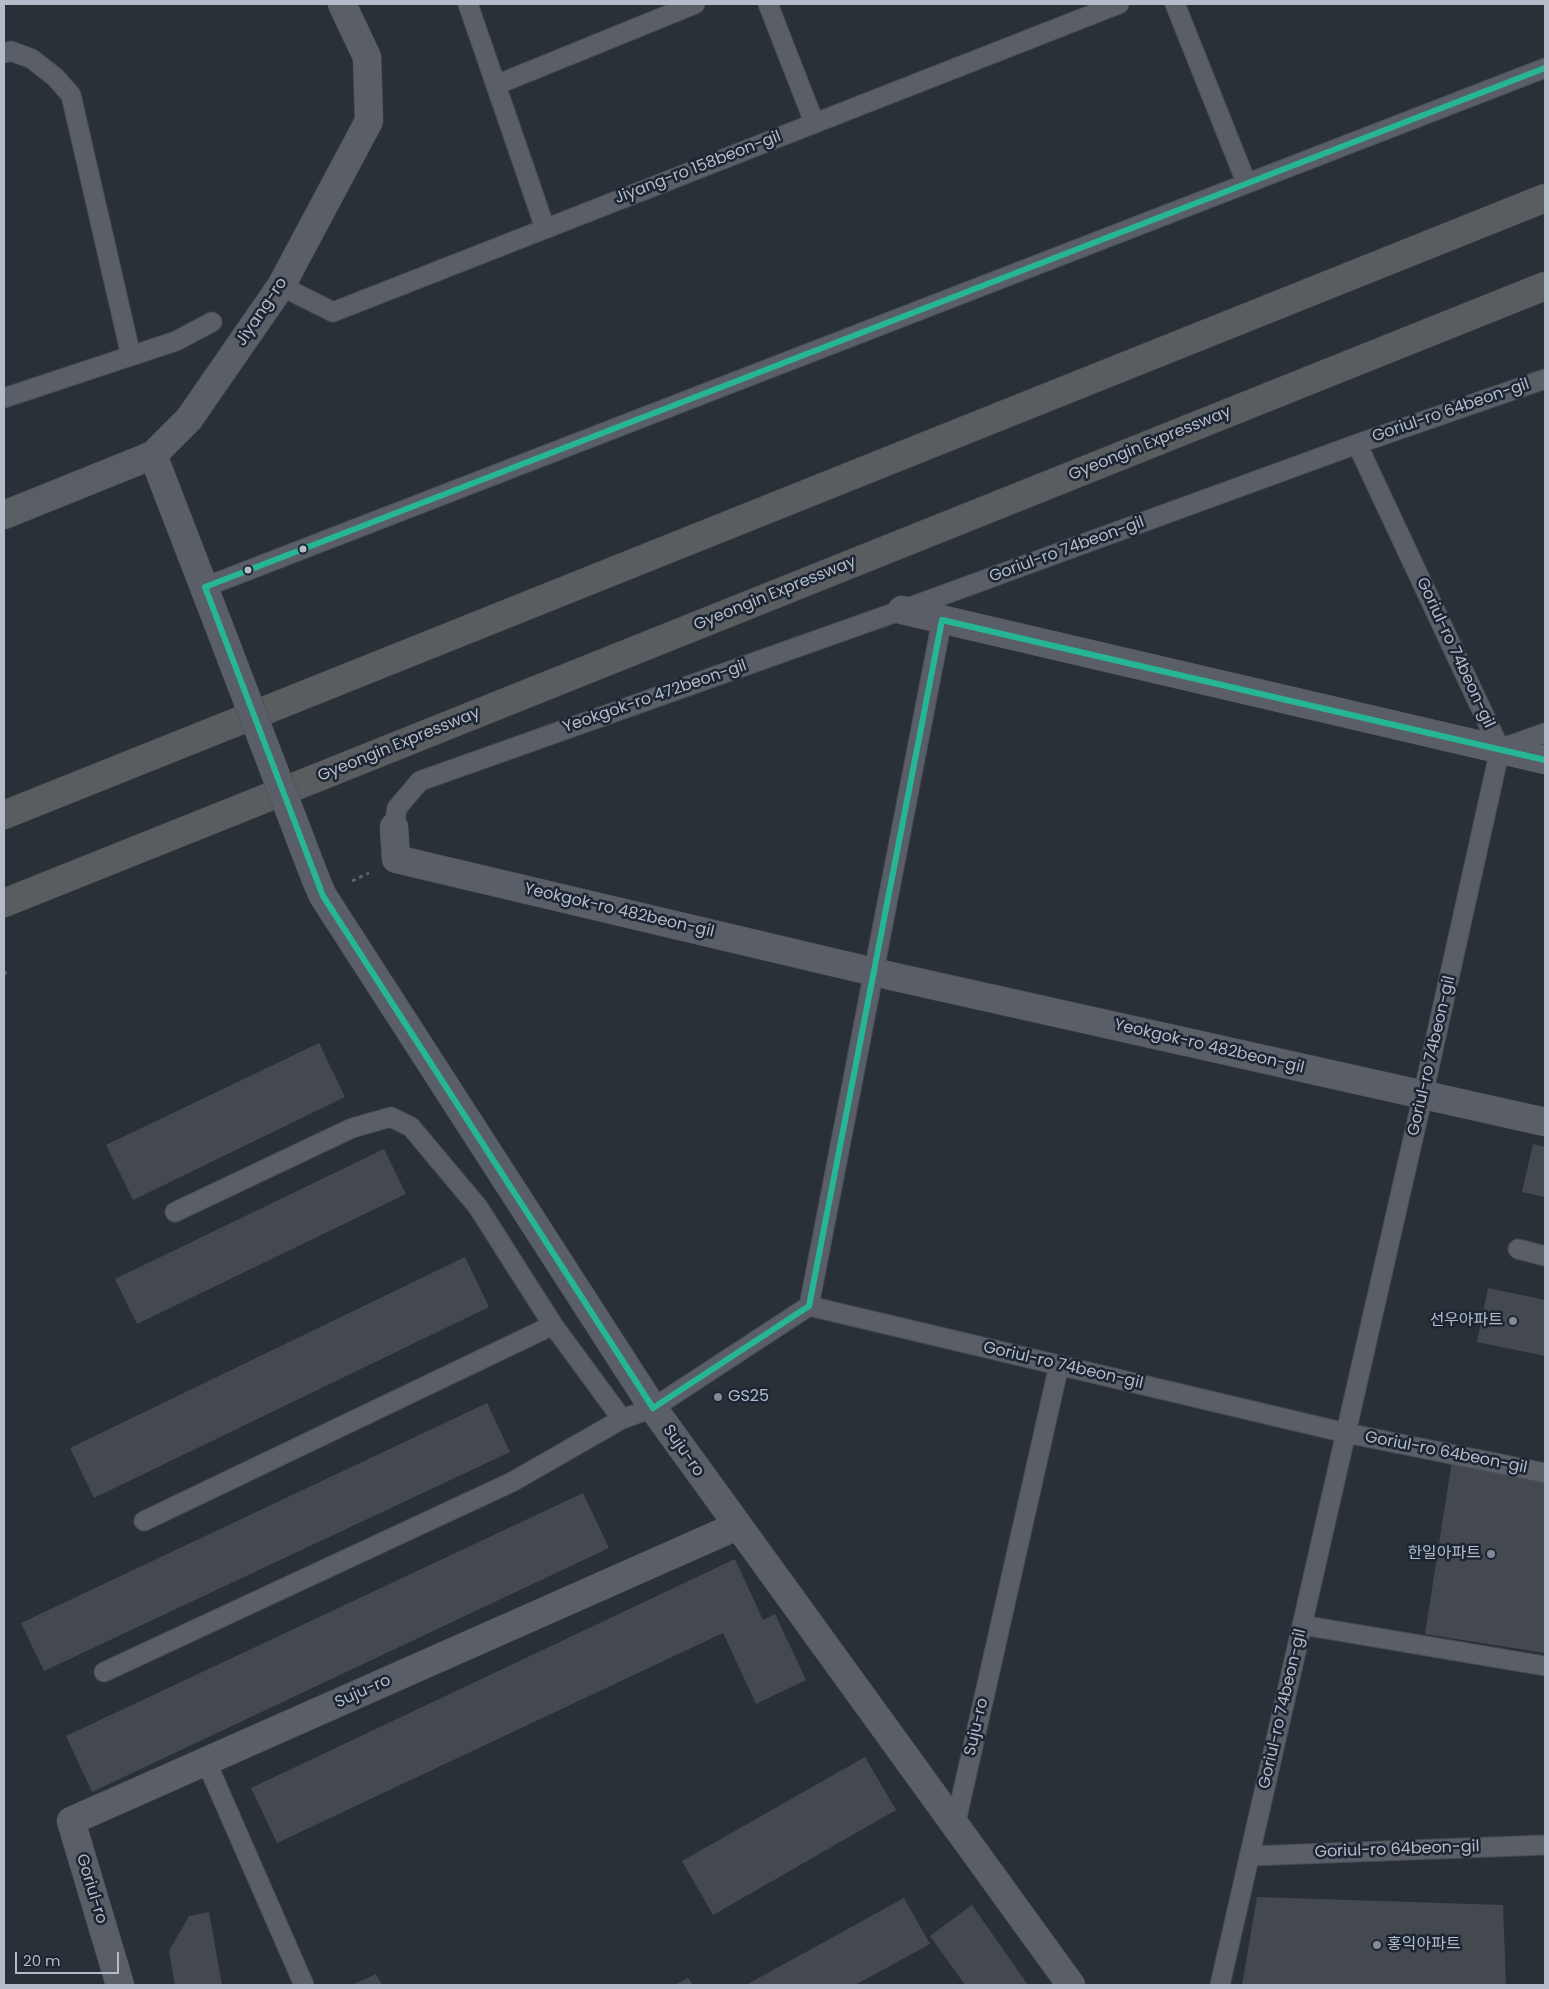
<!DOCTYPE html>
<html>
<head>
<meta charset="utf-8">
<style>
	body { margin:0 }
	#map { position:relative; width:1549px; height:1989px; overflow:hidden; background:#2a3038; font-family:Poppins,sans-serif }
	canvas { display:block }
	.frame { position:absolute; inset:0; border:5px solid #b4bcc9; pointer-events:none }
	.scale { position:absolute; left:15px; top:1952px; width:104px; height:22px; box-sizing:border-box; border:2px solid #b4bcc9; border-top:0; padding-left:6px; font-size:15px; line-height:18px; white-space:nowrap; color:#b4bcc9; -webkit-text-stroke:4px #1d2633; paint-order:stroke }
</style>
</head>
<body>
<div id="map">
<canvas width="1549" height="1989"></canvas>
<div class="frame"></div>
<div class="scale">20 m</div>
</div>
<script>
const ctx = document.querySelector('canvas').getContext('2d');
ctx.lineJoin = 'round';
function fill(path, color) { ctx.fillStyle = color; ctx.fill(path, 'evenodd'); }
const shape = rows => new Path2D(rows.map(r => 'M' + r).join(''));
function stroke(path, color, width, dash) { ctx.strokeStyle = color; ctx.lineWidth = width; ctx.lineCap = dash ? 'butt' : 'round'; ctx.setLineDash(dash || []); ctx.stroke(path); }
function write(font, color, halo, rows, align = 'center') {
  ctx.font = font + ' Poppins,"Noto Sans KR",sans-serif'; ctx.lineWidth = 5; ctx.setLineDash([]); ctx.textBaseline = 'middle'; ctx.strokeStyle = halo; ctx.fillStyle = color; for (const [text, x, y, turn = 0] of rows) {
    ctx.save(); ctx.translate(x, y); ctx.rotate((+turn || 0) * Math.PI / 180); ctx.textAlign = isNaN(turn) ? turn : align; if (halo) ctx.strokeText(text, 0, 0); ctx.fillText(text, 0, 0); ctx.restore();
  }
}
fill(shape([
	[319,1043,345,1097,133,1200,106,1145],
	[1533,1144,1545,1147,1545,1197,1522,1192],
	[384,1149,406,1194,137,1324,115,1279],
	[465,1257,489,1307,94,1498,70,1448],
	[1488,1288,1545,1300,1545,1356,1477,1342],
	[487,1403,510,1452,44,1671,21,1623],
	[1453,1454,1545,1473,1545,1653,1425,1634],
	[583,1493,609,1548,92,1792,66,1736],
	[735,1559,763,1620,775,1614,806,1680,756,1704,723,1633,277,1843,251,1788],
	[865,1757,896,1810,713,1915,682,1861],
	[1257,1897,1503,1905,1506,1985,1242,1985],
	[904,1898,930,1944,855,1985,746,1985],
	[972,1905,1028,1985,965,1985,930,1936],
	[209,1912,222,1985,175,1985,169,1951,189,1916],
	[376,1974,382,1985,352,1985],
	[688,1978,693,1985,675,1985]
]), '#444950');
const lane = shape([
	[468,4,545,228],
	[768,4,814,122],
	[1175,4,1246,182],
	[4,53,11,51,32,59,55,77,71,95,131,356],
	[496,85,695,4],
	[281,286,333,312,1119,4],
	[4,398,176,341,212,322],
	[205,587,1545,68],
	[1500,749,1545,733],
	[394,827,397,808,420,781,902,610,1357,444,1545,379],
	[175,1212,352,1128,391,1117,411,1127,478,1207,553,1325,622,1419],
	[1518,1249,1545,1256],
	[809,1306,1346,1433,1545,1473],
	[809,1306,942,620],
	[144,1521,553,1325],
	[1302,1625,1545,1666],
	[104,1672,512,1482,622,1419,653,1408,809,1306],
	[206,1761,304,1985],
	[955,1826,1059,1365],
	[1249,1856,1545,1845],
	[1220,1985,1423,1095,1500,749,1357,444]
]);
const street = shape([
	[902,610,1545,760],
	[217,621,153,455,189,419,281,286,369,121,367,57,342,4],
	[394,827,396,859,891,976,1545,1122],
	[316,880,323,896,653,1408,1071,1985],
	[120,1985,71,1821,737,1526]
]);
const secondary = shape([
	[4,515,153,455]
]);
const highway = shape([
	[4,815,1545,198],
	[4,903,1545,286]
]);
stroke(lane, '#484c53', 21);
stroke(street, '#484c53', 29);
stroke(secondary, '#484c53', 29);
stroke(highway, '#474c53', 29);
stroke(shape([
	[352,881,369,873],
	[4,975,8,968]
]), '#5d636a', 3, [4, 4]);
stroke(lane, '#5a5e66', 19);
stroke(street, '#5a5e66', 28);
stroke(secondary, '#595d64', 28);
stroke(highway, '#5a5d60', 28);
const streetBridge = shape([
	[217,621,316,880]
]);
stroke(streetBridge, '#484c53', 29, []);
stroke(streetBridge, '#5a5e66', 28);
stroke(shape([
	[205,587,1545,68],
	[205,587,323,896,653,1408],
	[942,620,1545,760],
	[809,1306,942,620],
	[653,1408,809,1306]
]), '#26b696', 6);
for (const [x, y, r, color] of [
	[303,549,4.5,"#b4bcc9"],
	[248,570,4.5,"#b4bcc9"],
	[1513,1321,5,"#848b96"],
	[718,1397,5,"#848b96"],
	[1491,1554,5,"#848b96"],
	[1377,1945,5,"#848b96"]
]) { const dot = new Path2D(); dot.arc(x, y, r, 0, 2 * Math.PI); ctx.fillStyle = color; ctx.fill(dot); stroke(dot, '#1d2633', 2); }
write('16px', '#b4bcc9', '#1d2633', [
	["Jiyang-ro 158beon-gil",698,168,-21],
	["Jiyang-ro",262,312,-56],
	["Goriul-ro 64beon-gil",1451,411,-19],
	["Gyeongin Expressway",1150,444,-22],
	["Goriul-ro 74beon-gil",1067,550,-20],
	["Gyeongin Expressway",775,594,-22],
	["Goriul-ro 74beon-gil",1455,653,65],
	["Yeokgok-ro 472beon-gil",655,697,-19],
	["Gyeongin Expressway",399,745,-22],
	["Yeokgok-ro 482beon-gil",619,911,13],
	["Yeokgok-ro 482beon-gil",1209,1047,13],
	["Goriul-ro 74beon-gil",1432,1056,-77],
	["Goriul-ro 74beon-gil",1063,1366,13],
	["Suju-ro",683,1451,55],
	["Goriul-ro 64beon-gil",1446,1453,11],
	["Suju-ro",363,1692,-24],
	["Goriul-ro 74beon-gil",1283,1709,-77],
	["Suju-ro",977,1727,-77],
	["Goriul-ro 64beon-gil",1397,1850,-2],
	["Goriul-ro",91,1889,73]
]);
write('16px', '#b4bcc9', '#1d2633', [
	["선우아파트",1503,1321],
	["GS25",728,1397,"left"],
	["한일아파트",1481,1554],
	["홍익아파트",1387,1945,"left"]
], 'right');
</script>
</body>
</html>
